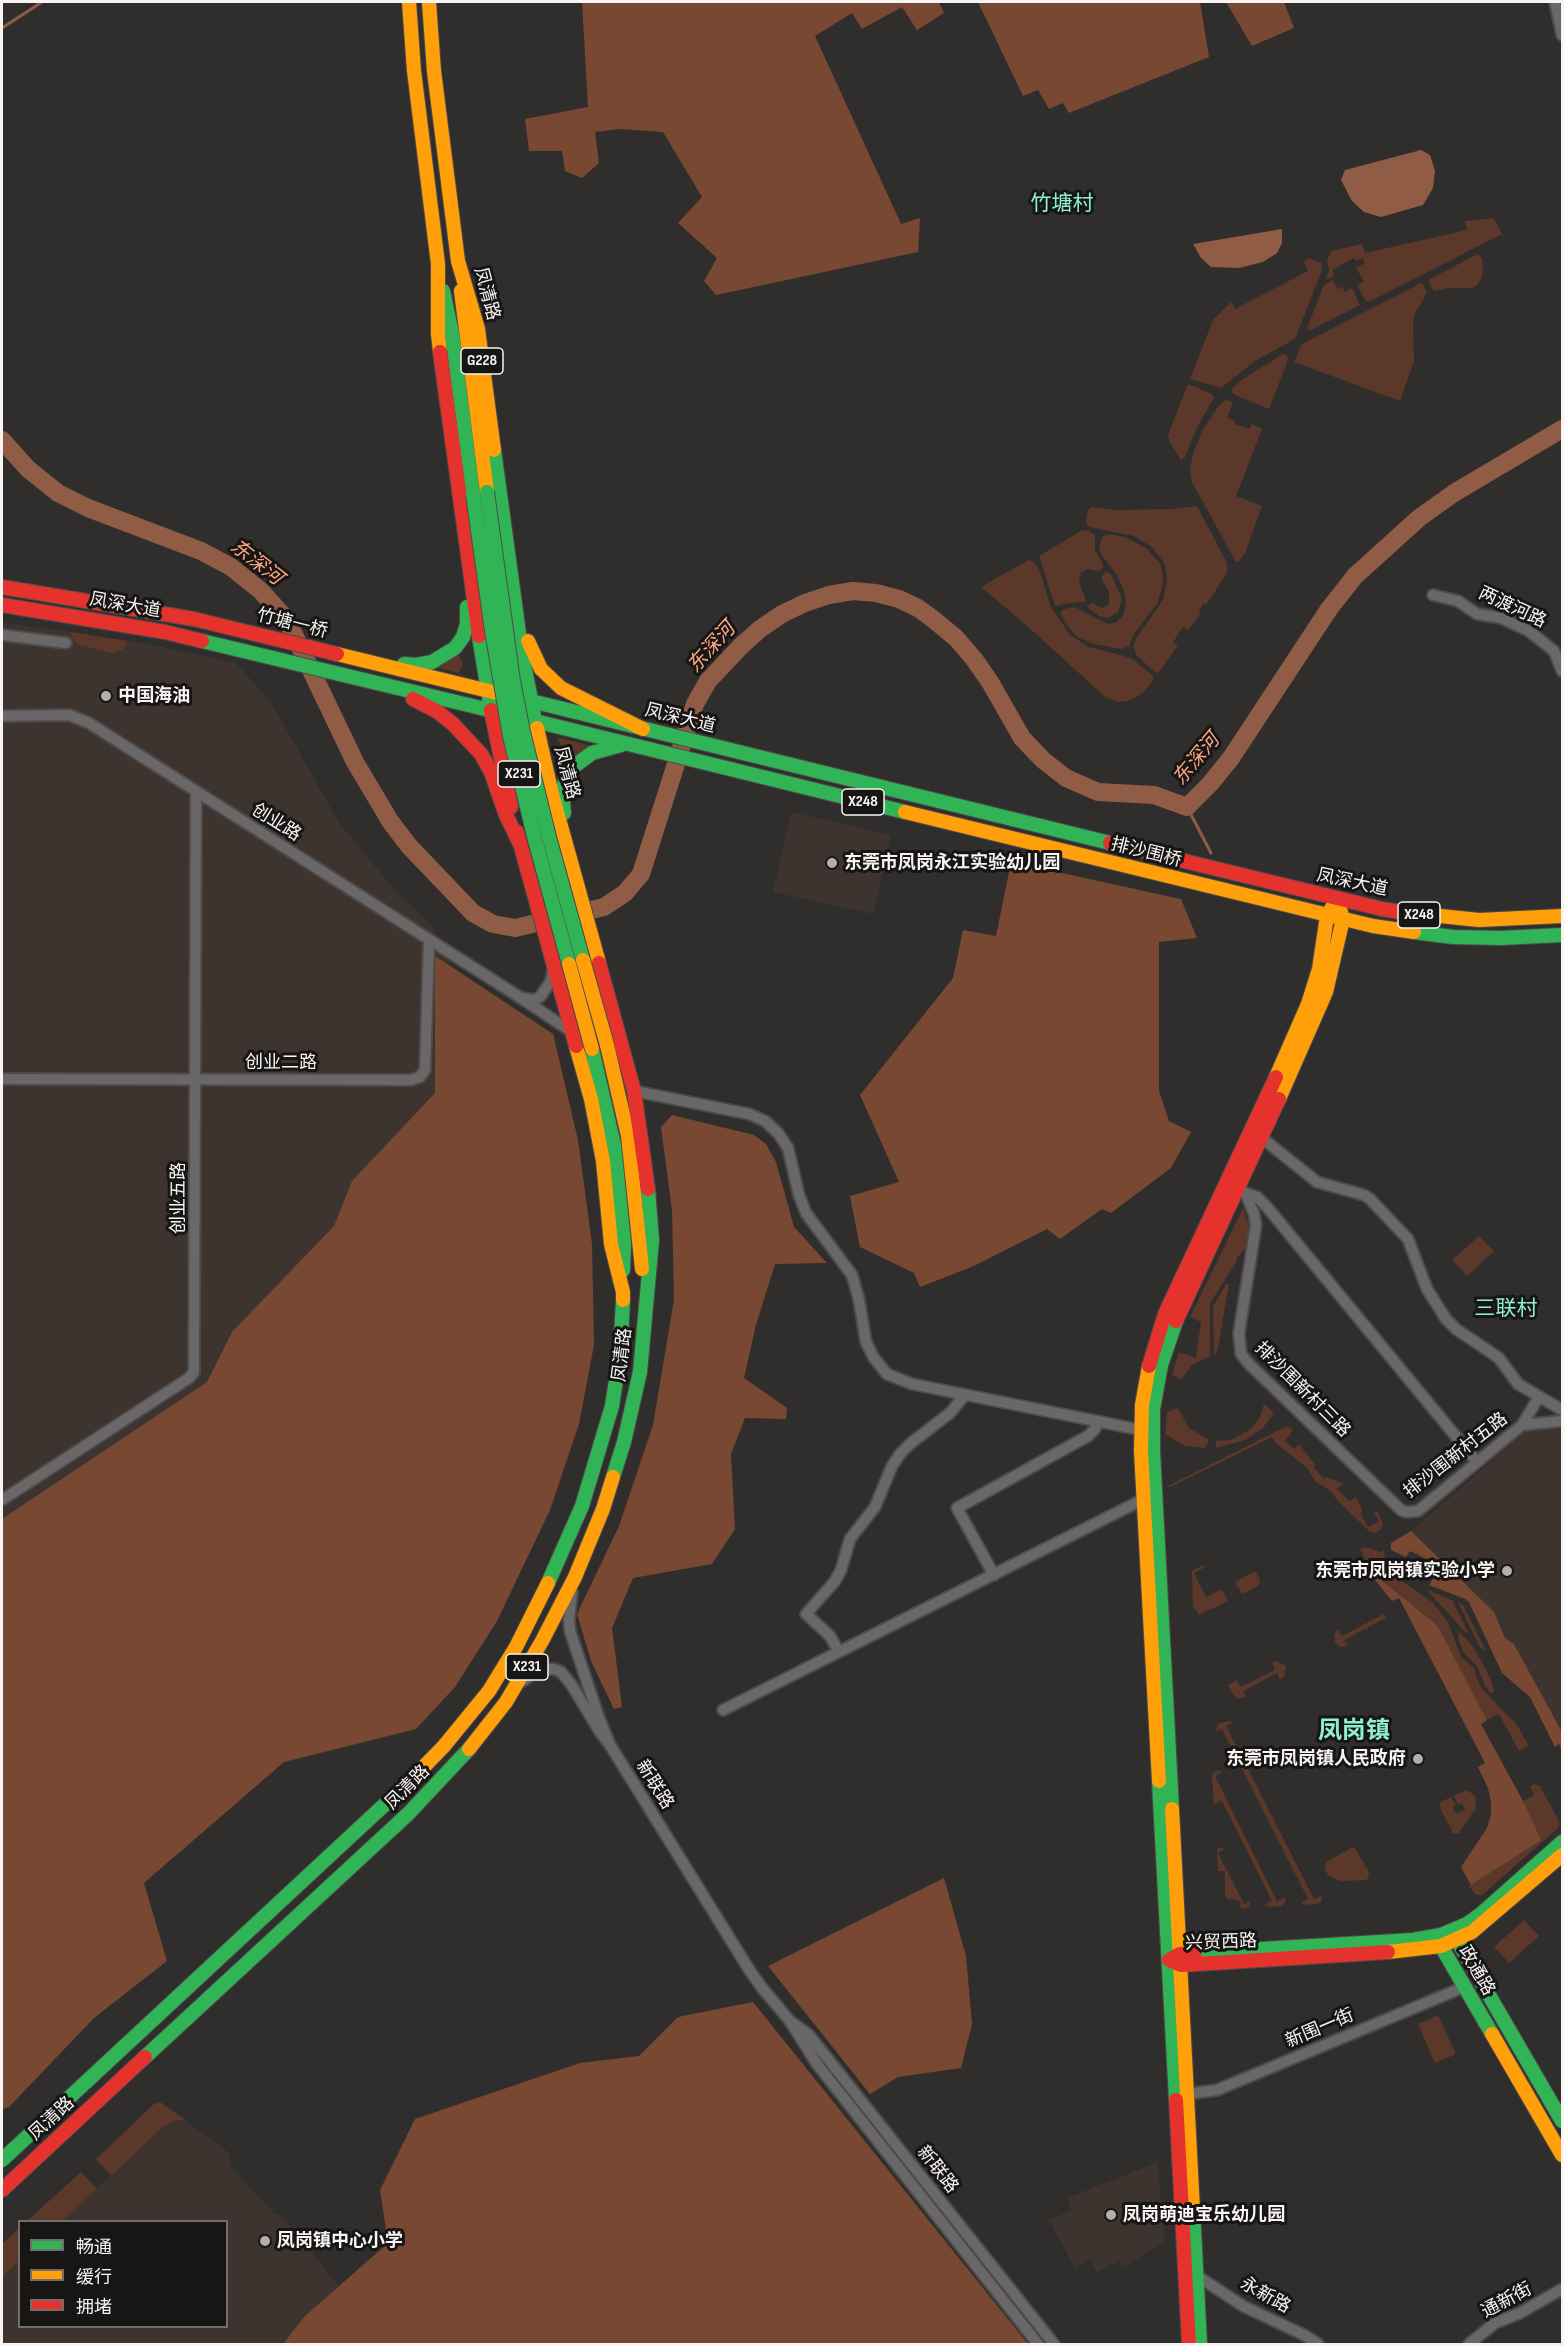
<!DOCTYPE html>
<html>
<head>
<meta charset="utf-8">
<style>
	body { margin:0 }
	#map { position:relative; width:1564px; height:2346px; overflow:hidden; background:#302e2c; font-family:"Sofia Sans Condensed","Noto Sans SC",sans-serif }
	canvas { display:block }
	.frame { position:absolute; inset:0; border:3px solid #f7f4f3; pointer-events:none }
	.legend { position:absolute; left:18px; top:2220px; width:210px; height:108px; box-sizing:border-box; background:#181615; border:2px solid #716f6e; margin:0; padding:8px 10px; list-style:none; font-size:18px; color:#f7f4f3 }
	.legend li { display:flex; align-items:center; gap:12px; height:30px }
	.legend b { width:30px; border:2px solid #716f6e }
</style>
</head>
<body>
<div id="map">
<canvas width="1564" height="2346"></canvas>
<div class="frame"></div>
<ul class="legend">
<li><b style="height:8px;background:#30b455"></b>畅通</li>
<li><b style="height:8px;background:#ff9f0a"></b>缓行</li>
<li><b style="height:8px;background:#e5322d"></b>拥堵</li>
</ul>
</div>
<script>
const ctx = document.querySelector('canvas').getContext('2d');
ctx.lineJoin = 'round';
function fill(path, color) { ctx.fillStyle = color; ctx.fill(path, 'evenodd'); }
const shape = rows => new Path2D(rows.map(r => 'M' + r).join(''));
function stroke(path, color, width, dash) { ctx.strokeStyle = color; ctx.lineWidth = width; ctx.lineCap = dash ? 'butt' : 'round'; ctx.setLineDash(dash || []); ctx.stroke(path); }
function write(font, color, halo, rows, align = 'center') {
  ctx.font = font + ' "Sofia Sans Condensed","Noto Sans SC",sans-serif'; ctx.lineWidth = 6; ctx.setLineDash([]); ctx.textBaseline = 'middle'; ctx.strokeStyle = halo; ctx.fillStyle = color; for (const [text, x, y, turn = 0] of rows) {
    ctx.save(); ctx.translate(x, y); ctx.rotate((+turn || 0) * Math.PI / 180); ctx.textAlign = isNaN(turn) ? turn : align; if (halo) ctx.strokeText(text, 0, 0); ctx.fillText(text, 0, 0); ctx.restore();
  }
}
fill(shape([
	[2,622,148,644,236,663,271,702,338,821,391,886,433,927,487,1041,2,1704],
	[791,812,891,835,873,914,773,892],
	[1562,1428,1562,1732,1514,1644,1505,1638,1494,1612,1411,1531,1527,1430],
	[185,2120,227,2151,230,2158,230,2166,274,2213,282,2216,339,2286,304,2318,283,2344,2,2344,2,2277,19,2261,20,2326,226,2326,226,2222,62,2221,164,2126,174,2121],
	[1158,2162,1164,2241,1124,2267,1120,2260,1097,2272,1090,2258,1075,2268,1049,2220,1072,2210,1067,2198]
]), '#3d332f');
fill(shape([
	[1494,218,1502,234,1369,302,1365,300,1357,285,1364,281,1356,268,1365,263,1362,258,1356,261,1354,258,1332,270,1334,276,1328,279,1326,278,1329,270,1327,261,1331,251,1362,244,1365,253,1467,230,1465,221],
	[1478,254,1482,259,1483,269,1482,277,1477,285,1472,288,1449,288,1435,291,1432,289,1428,280],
	[1309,258,1321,263,1322,270,1295,339,1255,361,1221,388,1190,379,1213,320,1231,302,1235,309,1308,271,1304,261],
	[1333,280,1338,289,1342,287,1345,292,1352,288,1360,305,1309,331,1307,328,1324,285],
	[1421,283,1423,284,1427,293,1415,313,1413,324,1414,361,1400,401,1294,362,1302,344],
	[1283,354,1287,355,1288,360,1269,409,1233,394,1232,389,1240,381],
	[1188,384,1212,394,1214,398,1197,427,1185,457,1181,460,1170,443,1168,435],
	[1226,400,1233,402,1227,418,1235,421,1235,424,1249,429,1252,424,1262,429,1236,496,1262,506,1245,553,1239,561,1236,562,1192,482,1190,469,1194,451,1203,430,1219,405],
	[1197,506,1227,563,1227,573,1206,605,1203,604,1199,611,1201,613,1188,630,1183,627,1173,642,1178,645,1159,672,1156,673,1137,656,1133,646,1137,637,1163,600,1167,579,1165,564,1152,547,1134,536,1089,527,1086,523,1087,515,1088,510,1092,507,1116,510,1174,509],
	[1087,530,1095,535,1095,550,1103,564,1103,568,1098,571,1087,569,1081,573,1079,582,1086,600,1085,602,1069,603,1055,606,1039,556,1081,531],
	[1111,534,1127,538,1147,549,1160,563,1163,576,1162,588,1157,604,1134,634,1129,646,1121,649,1094,644,1077,637,1065,623,1060,613,1064,609,1075,607,1108,624,1117,622,1123,615,1126,604,1124,591,1117,575,1101,554,1099,546,1103,536],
	[1029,560,1034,562,1039,569,1051,607,1070,635,1089,647,1131,658,1153,676,1154,679,1142,694,1127,701,1118,702,1104,696,1024,623,982,588,984,585],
	[1106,571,1111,574,1122,599,1118,612,1108,618,1099,616,1087,607,1092,603,1102,608,1109,604,1109,592,1101,578],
	[70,632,128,641,123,650,112,653,79,645,72,638],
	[457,652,463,664,459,673,435,667],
	[557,737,591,746,573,759,561,746],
	[1243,1208,1250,1230,1248,1245,1236,1259,1237,1261,1210,1303,1210,1356,1192,1365,1181,1380,1172,1375,1179,1352,1196,1358,1201,1322,1190,1317],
	[1479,1236,1494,1251,1467,1276,1452,1260],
	[1226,1284,1229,1284,1217,1353,1214,1355,1213,1307],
	[1264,1404,1274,1413,1263,1428,1245,1440,1216,1448,1216,1441,1231,1440,1251,1429,1260,1417],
	[1178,1408,1189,1428,1209,1440,1205,1448,1185,1446,1165,1434,1167,1412],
	[1287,1426,1293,1430,1285,1441,1294,1449,1299,1444,1315,1465,1313,1467,1324,1479,1327,1477,1343,1484,1337,1489,1349,1501,1356,1497,1363,1511,1360,1513,1368,1527,1379,1521,1374,1512,1377,1511,1383,1524,1382,1528,1376,1533,1369,1531,1337,1500,1331,1491,1316,1482,1307,1468,1275,1442,1272,1437,1172,1486,1166,1487],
	[1366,1547,1380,1552,1384,1550,1386,1566,1389,1572,1432,1602,1448,1622,1461,1657,1473,1667,1481,1688,1517,1725,1529,1746,1519,1751,1499,1714,1487,1720,1437,1625,1379,1578,1384,1570,1370,1557,1366,1561,1360,1549],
	[1203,1565,1205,1567,1194,1573,1206,1597,1222,1589,1228,1601,1199,1615,1193,1606,1192,1571],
	[1255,1571,1260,1580,1259,1585,1242,1594,1235,1582],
	[1426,1589,1452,1600,1468,1632,1466,1633],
	[1458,1602,1463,1605,1486,1651,1480,1648],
	[1384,1614,1386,1618,1344,1640,1348,1646,1340,1647,1335,1642,1334,1635,1338,1629,1342,1636],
	[1458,1631,1473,1646,1491,1679,1494,1691,1491,1693,1485,1686,1477,1666,1464,1653,1459,1641],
	[1276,1661,1286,1666,1284,1677,1280,1680,1277,1673,1243,1691,1246,1697,1239,1699,1234,1695,1228,1685,1237,1680,1241,1687,1275,1670,1272,1662],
	[1228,1721,1233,1722,1226,1726,1314,1899,1321,1896,1322,1899,1320,1903,1306,1905,1301,1903,1308,1899,1222,1729,1215,1732,1218,1724],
	[1219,1770,1222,1772,1215,1776,1277,1901,1285,1898,1285,1903,1281,1906,1270,1907,1264,1905,1272,1901,1222,1801,1214,1804,1212,1776,1213,1773],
	[1534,1784,1540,1786,1560,1823,1558,1828,1482,1895,1476,1895,1469,1886,1540,1840,1523,1801,1534,1795,1530,1786],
	[1467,1790,1475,1796,1476,1808,1459,1833,1453,1833,1439,1806,1441,1802,1451,1797,1456,1806,1452,1807,1456,1814,1465,1810,1462,1803,1458,1804,1454,1796],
	[1221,1847,1225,1849,1218,1853,1244,1904,1251,1901,1249,1907,1241,1909,1240,1901,1228,1899,1225,1896,1225,1871,1218,1871,1217,1849],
	[1351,1848,1355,1848,1369,1872,1368,1878,1366,1880,1340,1881,1328,1875,1325,1869,1326,1862],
	[1524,1920,1539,1936,1509,1963,1494,1947],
	[1438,2015,1456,2054,1435,2063,1418,2024],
	[160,2102,185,2120,174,2121,164,2126,111,2176,96,2159,154,2104],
	[81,2172,97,2189,62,2221,27,2221],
	[19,2228,19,2261,2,2277,2,2244]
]), '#5b3829');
fill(shape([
	[582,2,939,2,944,13,917,30,902,7,862,29,852,13,815,36,901,224,920,218,918,252,716,295,704,281,717,258,678,223,702,197,663,132,619,129,595,132,599,163,582,178,565,171,562,151,529,151,525,119,588,107],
	[978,2,1200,2,1209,57,1069,113,1063,103,1049,109,1038,90,1023,96],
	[1226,2,1284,2,1294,28,1252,46],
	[1011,862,1181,899,1197,938,1159,942,1159,1091,1169,1121,1191,1132,1171,1168,1111,1213,1102,1209,1060,1239,1047,1229,974,1266,920,1287,914,1273,860,1247,850,1196,899,1182,860,1095,953,978,963,930,996,936],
	[435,956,553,1034,578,1140,592,1244,594,1345,579,1424,550,1510,497,1621,455,1687,416,1729,284,1762,144,1883,167,1961,94,2018,9,2107,2,2109,2,1519,207,1382,232,1332,334,1226,352,1181,435,1093],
	[672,1115,754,1135,766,1144,776,1162,794,1227,827,1263,775,1264,756,1325,744,1378,787,1408,786,1419,745,1418,731,1454,735,1529,712,1564,633,1578,612,1628,622,1707,614,1709,591,1661,577,1614,619,1526,653,1425,674,1300,672,1210,661,1127],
	[1411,1531,1494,1612,1505,1638,1514,1644,1562,1732,1562,1750,1559,1744,1555,1747,1530,1697,1502,1673,1469,1602,1465,1599,1429,1585,1434,1577,1424,1570,1429,1560,1410,1551,1406,1557,1391,1550,1391,1543],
	[1364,1566,1437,1625,1487,1720,1481,1724,1523,1801,1541,1840,1471,1885,1461,1867,1487,1828,1491,1815,1491,1802,1488,1788,1478,1767,1485,1763,1399,1598,1392,1601],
	[944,1878,966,1956,972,2024,961,2068,898,2077,870,2094,768,1966],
	[753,2002,1028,2344,283,2344,304,2317,388,2243,380,2190,415,2119,580,2063,639,2056,678,2017]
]), '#794833');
fill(shape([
	[1421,150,1430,155,1435,171,1433,188,1423,205,1381,217,1364,212,1352,201,1341,180,1345,170],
	[1282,229,1282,243,1277,253,1263,262,1239,268,1211,267,1201,258,1193,244]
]), '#905c45');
stroke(shape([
	[2,28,42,2],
	[1187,807,1211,853]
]), '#905c45', 3);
stroke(shape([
	[2,440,28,469,58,493,88,508,201,551,231,567,261,591,287,620,355,762,390,821,409,846,473,913,493,924,515,928,604,907,625,893,641,874,695,704,708,681,741,646,760,629,782,614,805,603,829,595,853,591,876,593,899,599,918,608,933,619,956,638,974,659,990,682,1022,738,1043,760,1066,778,1098,792,1154,795,1187,807,1210,784,1231,758,1329,609,1355,576,1419,518,1454,493,1562,429]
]), '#905c45', 18);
const street = shape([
	[1555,2,1562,35],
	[1433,595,1458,601,1477,614,1501,618,1529,631,1554,651,1562,671],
	[2,635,66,643],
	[2,716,69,715,89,723,521,998],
	[553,970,551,981,540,997,534,1000,521,998,572,1032],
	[2,1079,411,1080,420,1077,425,1070,429,940],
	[634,1091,749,1114,765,1121,778,1133,788,1148,799,1195,806,1213,852,1275,859,1300,866,1342,874,1358,887,1374,912,1384,1141,1430],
	[1262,1138,1317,1182,1364,1195,1370,1199,1408,1239,1427,1289,1446,1319,1456,1329,1499,1358,1518,1384,1562,1410],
	[1243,1192,1257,1197,1267,1207,1477,1462],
	[1246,1194,1254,1214,1256,1225,1239,1333,1241,1354,1248,1363,1401,1510,1406,1512,1418,1511,1522,1425,1562,1421],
	[1522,1425,1539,1397],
	[2,1500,189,1378,194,1372,196,791],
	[994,1575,957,1508,1088,1436,1095,1429,1098,1421],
	[839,1652,830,1636,806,1614,835,1581,841,1570,850,1539,875,1507,892,1466,900,1454,911,1443,950,1413,965,1395],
	[523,1681,536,1671,545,1669,554,1669,561,1672,571,1684,600,1732,610,1745,599,1718,570,1631,569,1619,572,1592],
	[723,1710,1144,1499],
	[610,1745,750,1971,763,1989,790,2021],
	[1187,2094,1217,2090,1464,1987],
	[1196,2275,1243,2306,1304,2335,1318,2344],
	[1038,2344,817,2064,790,2021,809,2035,1054,2344],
	[1469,2344,1495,2323,1520,2313,1562,2289]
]);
const fast = shape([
	[443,291,452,333,473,494],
	[479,636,491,710],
	[202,641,535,721,521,648,494,450],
	[404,664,416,665,432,662,455,648,463,637,467,624,467,607],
	[531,701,1110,843],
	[537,728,535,721,905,812],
	[564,813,562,792,566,778,573,767,592,753,621,745],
	[1414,932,1453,937,1501,938,1562,935],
	[592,1049,614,1145,624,1243,623,1270],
	[613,1477,624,1442,640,1372,652,1240,648,1189],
	[548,1583,582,1506,612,1406,620,1355,623,1300],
	[1159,1781,1176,2100],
	[1172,1809,1153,1451,1153,1409,1161,1365,1176,1321],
	[1195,1953,1413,1940,1441,1935,1467,1924,1481,1914,1562,1842],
	[1492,2034,1441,1946,1450,1932,1457,1940,1562,2121],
	[145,2057,409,1813,469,1749],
	[2,2160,410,1781],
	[1193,2210,1200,2344]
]);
const slow = shape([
	[409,2,414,71,438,264,438,334,440,352],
	[429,2,434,71,458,261,478,329,494,450],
	[461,291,487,492],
	[528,641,541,669,561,688,643,729],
	[337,654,497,693],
	[537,728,552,794,599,963],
	[905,812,1373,926,1414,932],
	[1401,912,1479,920,1562,916],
	[607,1045,628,1136,642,1269],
	[576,1046,591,1099,603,1161,611,1244,623,1292,623,1300],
	[1276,1077,1308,1004,1319,969,1327,916,1337,899,1343,919,1326,992,1279,1099],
	[1149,1366,1142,1405,1141,1451,1159,1781],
	[469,1749,506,1702,542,1641,575,1577,603,1509,613,1477],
	[410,1781,444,1746,489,1691,516,1647,548,1583],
	[1172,1809,1193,2210],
	[1388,1952,1441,1946,1472,1932,1562,1855],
	[1492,2034,1562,2155]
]);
const jam = shape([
	[440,352,479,636],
	[2,587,194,619,337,654],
	[2,605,165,632,202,641],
	[413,699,438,712,453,724,481,754,491,772,506,815,520,844],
	[491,710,511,807],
	[517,832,576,1046],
	[1110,843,1382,909,1401,912],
	[599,963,634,1091,648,1189],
	[1176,1321,1279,1099],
	[1149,1366,1165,1314,1276,1077],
	[1195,1953,1180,1954,1169,1960,1181,1965,1388,1952],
	[1176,2100,1189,2344],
	[2,2190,145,2057]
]);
stroke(street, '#4d4b4a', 14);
stroke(fast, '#4d4b4a', 16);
stroke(slow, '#4d4b4a', 16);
stroke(jam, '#4d4b4a', 16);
stroke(street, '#696767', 10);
stroke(fast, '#30b455', 14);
stroke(slow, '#ff9f0a', 14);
stroke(jam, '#e5322d', 14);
const fastBridge = shape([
	[487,492,513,681,523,732,549,837,583,960],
	[473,494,492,631,510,736,535,840,569,964]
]);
const slowBridge = shape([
	[583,960,607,1045],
	[569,964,592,1049]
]);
stroke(fastBridge, '#4d4b4a', 16, []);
stroke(slowBridge, '#4d4b4a', 16, []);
stroke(fastBridge, '#30b455', 14);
stroke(slowBridge, '#ff9f0a', 14);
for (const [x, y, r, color] of [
	[106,696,6,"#b1afad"],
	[832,863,6,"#b1afad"],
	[1507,1571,6,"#b1afad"],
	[1418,1759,6,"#b1afad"],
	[1111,2215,6,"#b1afad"],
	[265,2241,6,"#b1afad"]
]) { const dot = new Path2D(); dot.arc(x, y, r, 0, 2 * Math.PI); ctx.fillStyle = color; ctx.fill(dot); stroke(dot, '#181615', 2); }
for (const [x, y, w] of [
	[482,361,42],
	[519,774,42],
	[863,802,42],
	[1419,915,42],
	[527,1667,42]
]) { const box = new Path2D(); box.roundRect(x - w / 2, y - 13, w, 26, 4.5); ctx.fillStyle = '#181615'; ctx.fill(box); stroke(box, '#f7f4f3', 1.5); }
write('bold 16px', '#f7f4f3', null, [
	["G228",482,361],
	["X231",519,774],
	["X248",863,802],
	["X248",1419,915],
	["X231",527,1667]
]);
write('18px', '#f7f4f3', '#181615', [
	["凤清路",486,294,75],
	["凤深大道",125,606,10],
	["两渡河路",1512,608,25],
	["竹塘一桥",292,624,14],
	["凤深大道",680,719,14],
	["凤清路",566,773,75],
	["创业路",276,823,32],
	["排沙围桥",1146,853,14],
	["凤深大道",1352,883,12],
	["创业二路",281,1063],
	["创业五路",179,1198,-90],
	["凤清路",623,1355,-83],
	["排沙围新村三路",1302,1390,45],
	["排沙围新村五路",1456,1456,-38],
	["新联路",654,1785,58],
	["凤清路",408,1788,-45],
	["兴贸西路",1221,1943,-2],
	["政通路",1476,1971,60],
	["新围一街",1320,2029,-23],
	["凤清路",52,2119,-43],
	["新联路",937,2170,52],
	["永新路",1265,2296,29],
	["通新街",1507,2301,-28]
]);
write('bold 18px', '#f7f4f3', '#181615', [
	["中国海油",118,696],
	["东莞市凤岗永江实验幼儿园",844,863],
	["东莞市凤岗镇实验小学",1495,1571,"right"],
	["东莞市凤岗镇人民政府",1406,1759,"right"],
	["凤岗萌迪宝乐幼儿园",1123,2215],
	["凤岗镇中心小学",277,2241]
], 'left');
write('italic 20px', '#fda683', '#181615', [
	["东深河",256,563,38],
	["东深河",712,648,-48],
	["东深河",1197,760,-50]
]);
write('21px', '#8fefd4', '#181615', [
	["竹塘村",1062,205],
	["三联村",1506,1310]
]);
write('bold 24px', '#8fefd4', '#181615', [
	["凤岗镇",1354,1732]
]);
</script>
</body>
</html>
